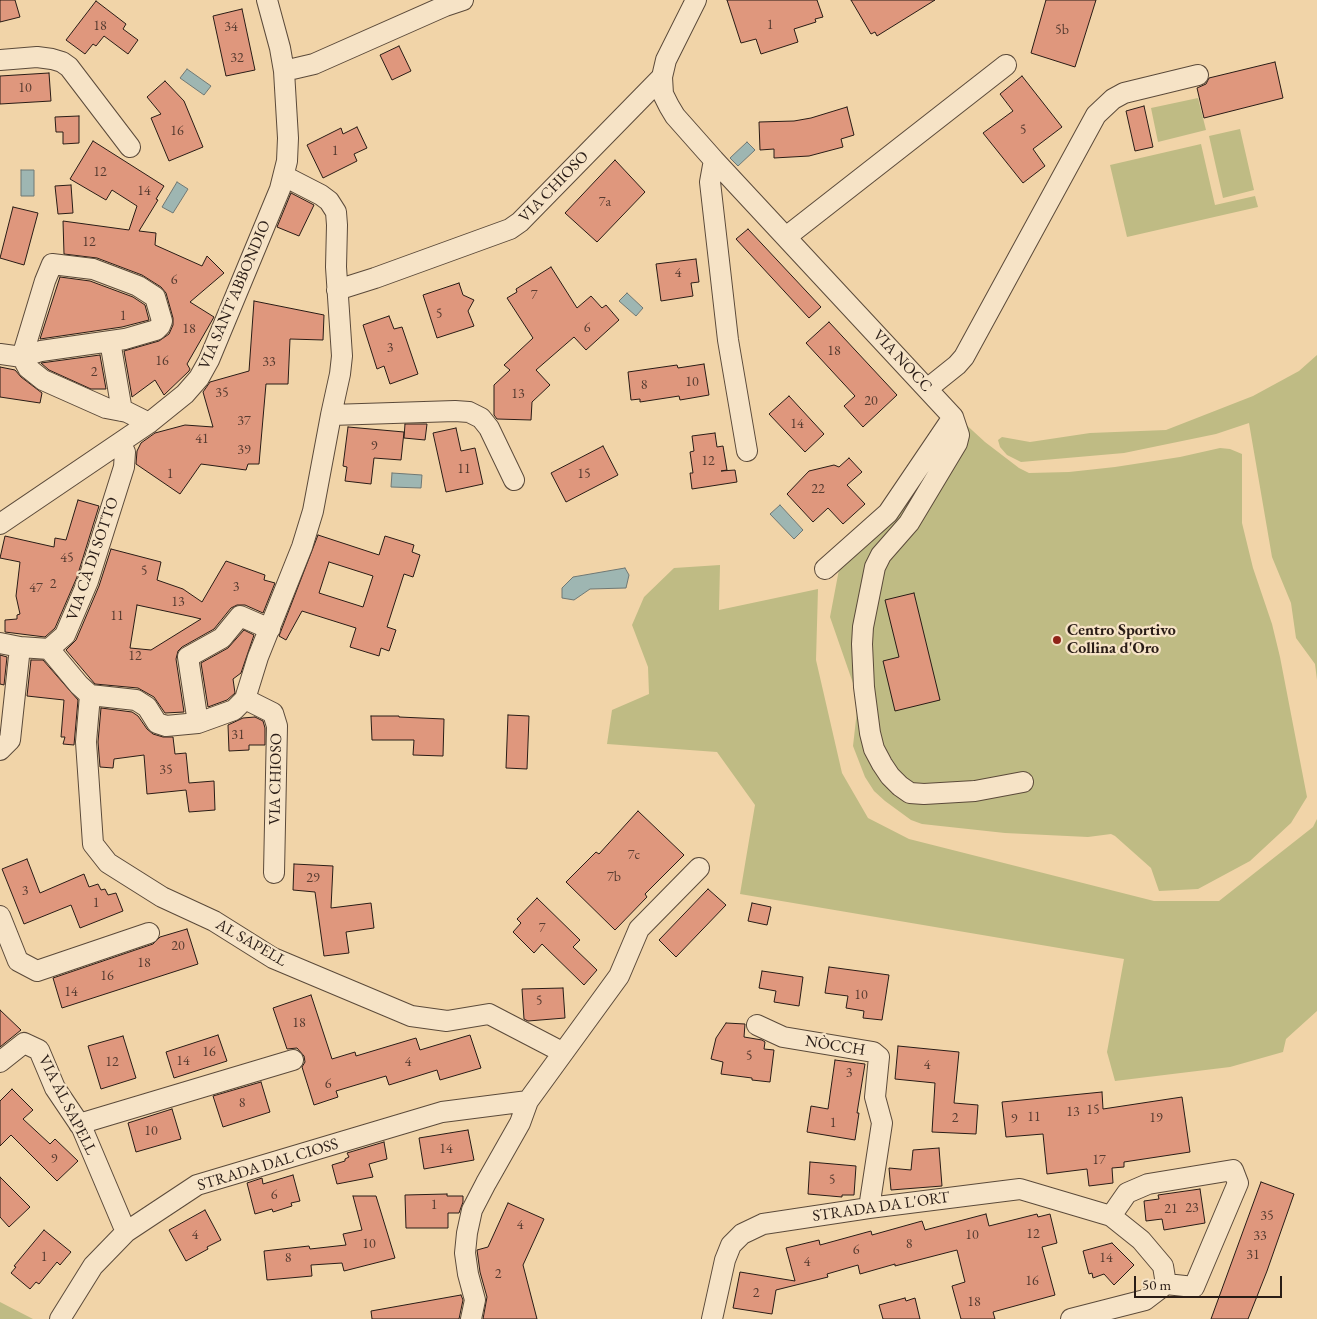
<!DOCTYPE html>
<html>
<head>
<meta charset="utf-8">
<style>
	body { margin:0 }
	#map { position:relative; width:1317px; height:1319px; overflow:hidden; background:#f1d4a8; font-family:"EB Garamond",serif }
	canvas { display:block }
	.scale { position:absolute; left:1134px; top:1276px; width:148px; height:22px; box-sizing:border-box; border:2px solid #291c16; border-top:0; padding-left:6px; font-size:15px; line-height:18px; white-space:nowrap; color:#291c16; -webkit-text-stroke:4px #f6e3c6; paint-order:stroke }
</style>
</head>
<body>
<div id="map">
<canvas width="1317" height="1319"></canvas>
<div class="scale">50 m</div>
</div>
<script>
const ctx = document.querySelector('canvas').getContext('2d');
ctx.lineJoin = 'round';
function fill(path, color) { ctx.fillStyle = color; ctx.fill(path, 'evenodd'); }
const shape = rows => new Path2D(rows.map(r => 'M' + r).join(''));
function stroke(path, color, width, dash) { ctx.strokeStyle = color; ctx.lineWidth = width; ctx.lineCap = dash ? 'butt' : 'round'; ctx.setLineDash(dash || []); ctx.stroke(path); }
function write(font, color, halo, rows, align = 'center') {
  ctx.font = font + ' "EB Garamond",serif'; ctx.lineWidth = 4.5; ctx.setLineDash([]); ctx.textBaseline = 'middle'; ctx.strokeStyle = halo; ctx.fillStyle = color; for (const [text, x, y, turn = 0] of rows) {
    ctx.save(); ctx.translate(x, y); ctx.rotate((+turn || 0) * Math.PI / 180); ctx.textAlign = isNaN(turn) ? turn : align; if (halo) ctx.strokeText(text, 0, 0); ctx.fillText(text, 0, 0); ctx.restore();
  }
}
fill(shape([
	[1198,98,1206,130,1158,142,1151,108],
	[1240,129,1254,190,1223,198,1209,136],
	[1201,144,1215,205,1255,196,1258,207,1127,237,1110,165],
	[1317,355,1317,680,1315,664,1296,638,1291,603,1272,557,1249,423,1216,434,1124,453,1021,462,1007,455,1000,447,998,440,1002,437,1030,442,1090,433,1166,430,1253,396,1299,371],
	[961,420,985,442,1019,468,1029,473,1069,472,1115,467,1180,457,1220,448,1230,449,1242,454,1242,523,1253,568,1272,624,1280,657,1307,797,1291,823,1250,861,1198,889,1159,891,1151,868,1115,836,1111,834,1088,837,1005,833,922,824,911,820,885,801,874,791,865,777,853,746,858,702,855,689,830,617,841,559],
	[720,565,719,610,818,589,816,660,842,773,868,818,909,839,1154,901,1219,901,1313,827,1317,819,1317,1011,1286,1039,1283,1052,1230,1067,1115,1081,1107,1052,1124,959,740,894,755,805,717,752,607,744,612,710,649,694,648,667,632,625,644,597,674,568],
	[0,1302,33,1319,0,1319]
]), '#bfbb84');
const water = shape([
	[187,69,211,86,204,95,180,78,187,69],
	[747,142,755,150,738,166,730,158,747,142],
	[21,170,34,170,34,196,21,196,21,170],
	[177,182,188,189,173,213,162,207,177,182],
	[627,293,643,308,636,316,619,301,627,293],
	[392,473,422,475,421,488,391,487,392,473],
	[780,505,803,530,794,539,770,514,780,505],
	[625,568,629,575,626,588,590,589,574,600,562,598,562,588,573,577,625,568]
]);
fill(water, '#9eb6b2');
stroke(water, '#6f7874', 1);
const building = shape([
	[0,0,15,0,20,17,0,22,0,0],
	[727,0,817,0,823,17,815,19,816,22,794,29,798,42,761,54,756,39,741,43,727,0],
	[851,0,935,0,877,36,875,32,871,34,851,0],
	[1046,0,1096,0,1075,67,1031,53,1046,0],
	[96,1,126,24,123,29,138,40,128,54,104,36,96,46,93,44,85,54,66,40,96,1],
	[242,9,255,70,226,76,213,16,242,9],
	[399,46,411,71,392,80,380,55,399,46],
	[1275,62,1283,98,1204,118,1197,88,1206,84,1209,78,1275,62],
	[49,73,51,101,0,104,0,76,49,73],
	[1022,76,1062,127,1033,149,1045,166,1023,183,983,133,1013,111,1000,94,1022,76],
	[165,81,184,101,203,147,169,161,151,118,161,114,147,97,165,81],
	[1144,106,1153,147,1135,151,1126,111,1144,106],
	[847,107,854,135,841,139,843,147,809,156,774,158,774,149,760,150,759,122,794,121,811,118,847,107],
	[79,116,79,143,63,144,63,132,56,132,55,117,79,116],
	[357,127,367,148,354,154,357,161,323,178,307,145,341,128,343,134,357,127],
	[93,141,164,186,156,199,158,200,139,231,156,233,155,245,202,266,207,256,224,273,190,302,214,317,187,364,190,369,189,371,164,395,155,380,132,397,124,351,159,341,169,334,173,325,173,318,166,293,161,287,142,275,97,258,64,254,63,221,129,230,137,206,112,190,106,200,70,179,93,141],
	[615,160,645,192,597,242,565,213,615,160],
	[71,185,73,213,58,214,55,186,71,185],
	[291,193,314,205,299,236,277,227,291,193],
	[13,207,38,213,24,265,0,258,13,207],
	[748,229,821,307,809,318,736,239,748,229],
	[696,259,699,282,691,283,693,296,661,301,656,264,696,259],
	[551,267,577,308,591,296,602,308,606,305,619,320,586,350,574,337,536,370,550,385,532,402,531,420,497,419,494,415,494,385,510,370,504,365,533,338,507,298,517,292,516,289,551,267],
	[60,277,90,281,133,297,145,305,149,320,122,327,40,339,60,277],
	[459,283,463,295,474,300,468,311,474,326,437,338,423,295,459,283],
	[254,301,324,315,323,340,290,339,288,384,266,384,259,464,248,464,246,470,201,464,180,494,136,464,137,451,141,443,155,433,185,425,213,427,203,392,210,382,249,371,254,301],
	[389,316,394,329,402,327,418,374,390,384,384,366,377,369,363,325,389,316],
	[829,322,897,395,863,427,844,406,855,396,806,343,829,322],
	[100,355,106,389,91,389,49,370,41,363,100,355],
	[704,364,709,395,680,400,679,396,640,402,640,399,631,400,628,372,677,365,678,368,704,364],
	[0,367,15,370,21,377,42,393,40,403,0,397,0,367],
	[789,396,824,434,805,452,769,414,789,396],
	[405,424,427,424,425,440,404,438,405,424],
	[348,427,404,432,401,460,374,458,371,484,345,481,347,467,343,466,348,427],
	[456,428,461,451,475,448,483,484,446,492,433,433,456,428],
	[715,433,717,447,723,446,727,470,721,471,735,470,737,482,692,489,690,473,693,473,690,452,694,451,692,436,715,433],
	[603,446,618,475,566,502,551,473,603,446],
	[849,458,862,472,847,485,865,504,843,524,828,508,813,522,787,494,809,471,834,465,839,467,849,458],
	[78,500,99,506,77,577,55,628,45,637,5,632,5,620,17,619,17,615,20,614,16,596,20,562,0,558,5,536,54,547,55,538,66,540,78,500],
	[318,535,379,555,385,536,414,545,412,552,420,555,413,577,404,574,387,627,396,630,389,651,381,648,379,656,350,647,356,628,302,611,286,640,279,636,318,535],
	[329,562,373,576,363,607,319,593,329,562],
	[111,549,161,562,157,580,183,589,202,602,226,561,265,575,264,580,275,583,263,613,245,605,237,605,231,608,214,629,182,647,178,651,176,659,184,712,165,713,154,697,138,688,95,684,66,650,76,640,99,586,111,549],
	[137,605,193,617,201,619,151,650,130,648,137,605],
	[914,593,940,700,895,711,883,661,899,657,885,600,914,593],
	[244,630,254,635,241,673,233,679,235,693,227,700,208,707,201,663,228,648,244,630],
	[0,655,7,657,4,685,0,684,0,655],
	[31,660,43,660,78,700,74,745,63,744,65,737,61,737,64,700,27,696,31,660],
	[101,708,132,712,138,716,147,729,153,734,163,737,173,737,175,754,186,753,189,783,214,781,215,810,189,812,186,790,147,794,144,755,114,759,113,768,100,767,98,742,101,708],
	[508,715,529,716,527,769,506,768,508,715],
	[371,716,399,716,399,717,444,719,443,756,413,755,414,740,372,740,371,716],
	[255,717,263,721,265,728,265,745,249,745,249,750,229,751,228,725,243,718,255,717],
	[638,811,684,855,645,894,647,897,615,930,566,882,596,852,599,854,638,811],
	[27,859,40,893,84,874,89,887,98,884,101,890,105,889,108,895,116,893,123,911,80,928,71,905,24,924,2,869,27,859],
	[294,864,333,866,331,908,371,903,374,928,346,932,349,953,324,956,315,892,293,890,294,864],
	[708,889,726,905,676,957,659,940,708,889],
	[537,898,580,940,573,947,597,970,584,985,542,944,534,953,513,932,521,923,517,919,537,898],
	[752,903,771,907,767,925,748,921,752,903],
	[187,929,198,964,62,1008,53,978,153,944,160,937,187,929],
	[829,967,889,975,882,1020,863,1018,864,1011,846,1008,848,996,825,993,829,967],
	[762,971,803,977,799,1006,774,1002,776,991,759,988,762,971],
	[563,988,565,1018,528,1021,524,1019,522,989,563,988],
	[311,995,332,1059,355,1052,356,1056,416,1038,420,1050,470,1035,481,1068,440,1080,437,1070,389,1085,386,1076,336,1091,338,1097,314,1105,302,1067,305,1062,304,1056,297,1048,287,1049,273,1008,311,995],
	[0,1010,21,1030,0,1047,0,1010],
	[726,1023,745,1024,744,1037,762,1040,765,1042,764,1049,774,1050,770,1082,752,1080,752,1078,721,1074,723,1062,711,1059,716,1038,726,1023],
	[218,1035,227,1061,174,1078,166,1052,218,1035],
	[123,1036,136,1078,101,1089,88,1046,123,1036],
	[898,1046,959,1052,954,1103,978,1105,976,1134,932,1132,935,1083,895,1079,898,1046],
	[835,1060,865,1064,857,1113,859,1113,855,1140,807,1132,811,1106,828,1109,835,1060],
	[261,1082,270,1112,223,1127,213,1096,261,1082],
	[12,1089,33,1110,23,1119,50,1144,55,1139,78,1161,57,1181,11,1135,0,1146,0,1101,12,1089],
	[1102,1092,1103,1109,1182,1097,1190,1152,1124,1162,1124,1167,1112,1168,1113,1183,1089,1186,1087,1169,1047,1174,1043,1134,1006,1137,1002,1102,1102,1092],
	[172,1109,181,1139,136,1152,128,1123,172,1109],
	[468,1130,474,1160,424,1169,419,1138,468,1130],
	[384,1142,387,1159,369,1164,373,1177,337,1184,332,1165,345,1161,345,1159,349,1157,347,1153,384,1142],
	[939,1148,942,1186,891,1190,889,1168,911,1170,913,1150,939,1148],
	[810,1162,856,1166,854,1195,842,1195,842,1197,808,1194,810,1162],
	[293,1175,300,1201,291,1203,292,1206,273,1212,272,1209,255,1214,247,1183,262,1178,263,1184,293,1175],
	[0,1177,30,1207,9,1227,0,1217,0,1177],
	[1261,1182,1294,1194,1267,1271,1248,1319,1211,1319,1261,1182],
	[1200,1189,1205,1223,1164,1230,1162,1219,1146,1221,1144,1201,1159,1199,1158,1195,1200,1189],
	[447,1194,447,1196,463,1196,463,1202,459,1213,448,1213,448,1228,406,1228,405,1195,447,1194],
	[353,1196,376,1196,395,1258,344,1271,342,1263,311,1265,312,1276,267,1280,264,1251,309,1246,310,1249,346,1245,343,1234,362,1230,353,1196],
	[508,1203,544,1219,523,1265,537,1319,483,1319,487,1297,480,1272,477,1250,488,1247,508,1203],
	[205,1210,221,1240,207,1247,208,1249,186,1261,169,1230,205,1210],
	[986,1214,989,1226,1037,1214,1038,1217,1050,1214,1057,1243,1042,1247,1055,1295,993,1312,995,1319,961,1319,952,1286,965,1282,957,1250,895,1266,895,1264,860,1274,858,1265,827,1274,828,1277,776,1290,772,1314,733,1308,740,1272,795,1281,786,1248,819,1240,820,1245,871,1231,872,1235,922,1221,925,1230,986,1214],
	[44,1230,71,1252,60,1265,57,1262,39,1284,36,1282,30,1289,11,1273,16,1267,14,1266,44,1230],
	[1112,1243,1134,1265,1114,1285,1104,1274,1093,1278,1092,1273,1089,1274,1083,1251,1112,1243],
	[461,1295,463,1300,459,1319,372,1319,371,1311,461,1295],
	[905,1298,906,1301,915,1298,920,1319,883,1319,879,1305,905,1298]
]);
fill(building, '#df977d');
stroke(building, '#291c16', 1);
const minor = shape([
	[696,0,666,60,662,77,663,94,669,106,675,116,714,160,953,417,888,513,825,569],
	[0,60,37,57,52,59,62,62,69,67,130,147],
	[284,71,314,64,445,6,463,0],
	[714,160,710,182,728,340,747,451],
	[786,237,1006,65],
	[337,290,375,278,510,229,520,222,662,77],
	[110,341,122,411],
	[0,354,22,357,41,351,125,339,156,330,160,326,162,321,155,297,138,286,93,269,52,264,45,281,22,357],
	[22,357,28,368,43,380,106,408,127,412,149,423],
	[927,389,957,365,964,357,1096,115,1113,99,1124,93,1198,75],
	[331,415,455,411,469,412,481,418,489,428,514,480],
	[953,417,959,435,957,443,909,523,881,555,875,567,863,627,862,644,864,687,870,733,874,749,882,764,890,776,900,786,910,793,924,794,975,791,1023,782],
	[0,524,149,423,185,394,199,378,209,360,280,189,287,161,288,138,284,71,280,48,267,0],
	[0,643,20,647,49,649,65,635,88,581,124,467,125,452,120,443],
	[49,649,79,685,90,695,136,700,147,707,157,723,166,726,198,723,234,710,245,699,258,657,302,547,313,511,331,415,340,374,342,356,336,267,337,225,336,212,329,201,321,195,284,176],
	[90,695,86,742,93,844,108,863,162,897,214,921,273,958,411,1016,447,1021,489,1014,562,1052],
	[245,699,273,713,277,726,274,873],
	[198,723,188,657,222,638,240,616,270,629],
	[0,750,10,740,20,647],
	[0,916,18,961,37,971,149,933],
	[757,1025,783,1037,873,1052,879,1057,875,1097,882,1123,869,1208],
	[0,1062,24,1043,39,1050,55,1088,82,1128,126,1232],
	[79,1124,293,1060],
	[1111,1216,1127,1193,1148,1184,1233,1170,1238,1183,1194,1287,1166,1284],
	[60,1319,93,1266,126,1232,197,1185,442,1112,528,1101],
	[471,1319,475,1300,468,1274,465,1253,467,1233,472,1210,486,1183,520,1123,528,1101,619,976,639,929,699,868],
	[712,1319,725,1260,731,1245,742,1234,763,1224,869,1208,1020,1189,1111,1216,1141,1240,1163,1266,1166,1284,1145,1300,1071,1319]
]);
stroke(minor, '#5b4a3a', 22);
stroke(minor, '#f6e3c6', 20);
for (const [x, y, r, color] of [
	[1057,640,5,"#8f2418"]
]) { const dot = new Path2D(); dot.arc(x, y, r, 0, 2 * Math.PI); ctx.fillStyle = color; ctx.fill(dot); stroke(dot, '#f6e3c6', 2); }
write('14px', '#563b30', null, [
	["1",770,25],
	["18",100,26],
	["34",231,27],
	["5b",1062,30],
	["32",237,58],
	["10",25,88],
	["5",1023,130],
	["16",177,131],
	["1",335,151],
	["12",100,172],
	["14",144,191],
	["7a",605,202],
	["12",89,242],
	["4",678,273],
	["6",174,280],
	["7",534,295],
	["5",439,314],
	["1",123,316],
	["6",587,328],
	["18",189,329],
	["3",390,348],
	["18",834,351],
	["16",162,361],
	["33",269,362],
	["2",94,372],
	["10",692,382],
	["8",644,385],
	["35",222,393],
	["13",518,394],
	["20",871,401],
	["37",244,421],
	["14",797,424],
	["41",202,439],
	["9",374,446],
	["39",244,450],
	["12",708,461],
	["11",464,469],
	["1",170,474],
	["15",584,474],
	["22",818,489],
	["45",67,558],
	["5",144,571],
	["2",53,584],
	["3",236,587],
	["47",36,588],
	["13",178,602],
	["11",117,616],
	["12",135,656],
	["31",238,735],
	["35",166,770],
	["7c",634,855],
	["7b",614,877],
	["29",313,878],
	["3",25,891],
	["1",96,903],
	["7",542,928],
	["20",178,946],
	["18",144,963],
	["16",107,976],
	["14",71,992],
	["10",861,995],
	["5",539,1001],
	["18",299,1023],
	["16",209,1052],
	["5",749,1056],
	["14",183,1061],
	["12",112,1062],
	["4",408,1062],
	["4",927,1065],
	["3",849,1073],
	["6",328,1084],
	["8",242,1103],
	["15",1093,1110],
	["13",1073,1112],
	["11",1034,1117],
	["2",955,1118],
	["19",1156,1118],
	["9",1014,1119],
	["1",833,1123],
	["10",151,1131],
	["14",446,1149],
	["9",54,1159],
	["17",1099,1160],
	["5",832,1180],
	["6",274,1195],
	["1",434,1205],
	["23",1192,1208],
	["21",1171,1209],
	["35",1267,1216],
	["4",520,1225],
	["12",1033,1234],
	["4",195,1235],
	["10",972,1235],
	["33",1260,1236],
	["10",369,1244],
	["8",909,1244],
	["6",856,1250],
	["31",1253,1255],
	["1",44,1257],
	["8",288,1258],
	["14",1106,1258],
	["4",807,1262],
	["2",498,1274],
	["16",1032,1281],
	["2",756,1293],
	["18",974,1302]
]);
write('16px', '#291c16', '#f6e3c6', [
	["VIA CHIOSO",554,187,-46],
	["VIA SANT'ABBONDIO",235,295,-67],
	["VIA NOCC",902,361,47],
	["VIA CÀ DI SOTTO",93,559,-71],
	["VIA CHIOSO",276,779,-89],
	["AL SAPELL",251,943,30],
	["NÒCCH",835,1046,9],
	["VIA AL SAPELL",67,1105,63],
	["STRADA DAL CIOSS",268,1165,-17],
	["STRADA DA L'ORT",881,1207,-8]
]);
write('bold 16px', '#291c16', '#f6e3c6', [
	["Centro Sportivo",1067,631],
	["Collina d'Oro",1067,649]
], 'left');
</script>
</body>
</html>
